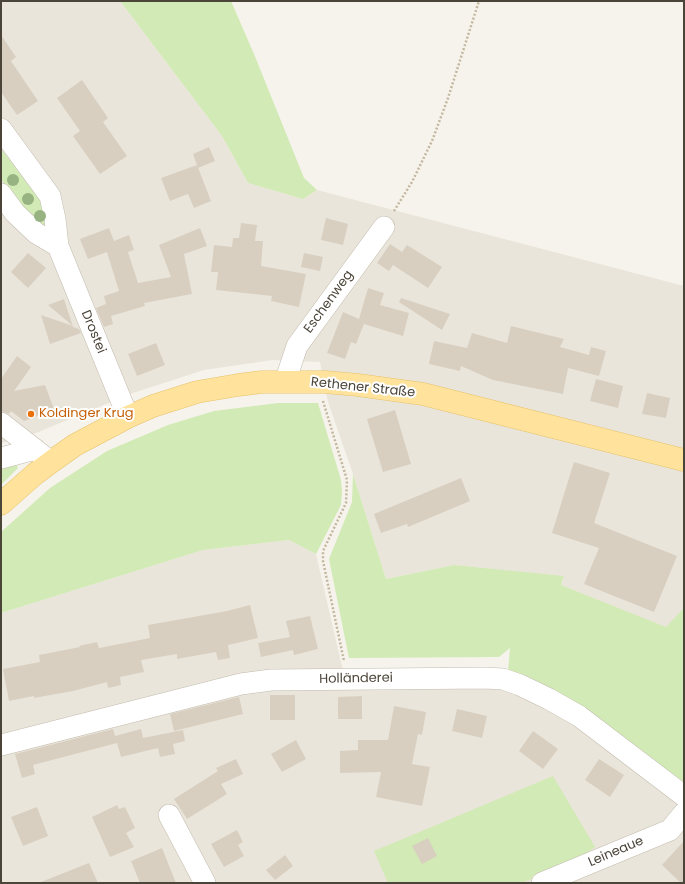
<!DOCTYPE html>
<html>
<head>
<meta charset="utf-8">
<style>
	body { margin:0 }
	#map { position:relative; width:685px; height:884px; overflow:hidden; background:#f6f3ec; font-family:Poppins,sans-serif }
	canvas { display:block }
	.frame { position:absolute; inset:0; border:2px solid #4b4439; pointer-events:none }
</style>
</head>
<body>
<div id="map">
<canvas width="685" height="884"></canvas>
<div class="frame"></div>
</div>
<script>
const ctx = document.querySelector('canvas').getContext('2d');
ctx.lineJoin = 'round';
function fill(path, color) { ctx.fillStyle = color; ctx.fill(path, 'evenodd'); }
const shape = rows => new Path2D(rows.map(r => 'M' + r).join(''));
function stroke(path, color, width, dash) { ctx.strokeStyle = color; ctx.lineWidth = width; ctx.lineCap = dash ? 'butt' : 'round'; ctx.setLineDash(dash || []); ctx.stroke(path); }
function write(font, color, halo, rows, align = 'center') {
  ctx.font = font + ' Poppins,sans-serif'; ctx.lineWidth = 4; ctx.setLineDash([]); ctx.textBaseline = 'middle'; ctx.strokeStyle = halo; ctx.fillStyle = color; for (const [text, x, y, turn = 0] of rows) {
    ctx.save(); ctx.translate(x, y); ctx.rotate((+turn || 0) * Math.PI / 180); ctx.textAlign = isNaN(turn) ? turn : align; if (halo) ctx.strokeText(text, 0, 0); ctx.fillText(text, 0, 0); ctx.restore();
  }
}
fill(shape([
	[1,1,120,1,222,136,248,183,303,199,317,190,684,286,684,608,667,628,561,585,564,577,454,565,386,579,353,474,328,402,320,362,273,360,204,370,133,393,36,433,1,443],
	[289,540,316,554,346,684,513,689,568,717,684,807,684,883,1,883,1,613,203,550]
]), '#eae5da');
fill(shape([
	[120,1,231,1,254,54,304,178,317,190,303,199,248,183,222,136],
	[1,149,43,203,50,226,43,230,24,210,1,179],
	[278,403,318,403,341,480,342,493,341,505,316,554,289,540,203,550,1,613,1,532,50,488,107,451,168,425,214,411],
	[16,463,18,468,1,485,1,465],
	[353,474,386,579,454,565,564,576,561,585,666,627,684,608,684,784,508,671,510,648,499,657,349,658,329,559,352,502],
	[553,776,595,847,573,863,521,883,388,883,374,851]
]), '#d2eab5');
fill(shape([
	[1,35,16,57,11,61,38,101,17,115,1,92],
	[82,80,108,118,103,122,127,156,100,174,73,136,80,131,57,98],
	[209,147,215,161,198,168,193,154],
	[197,165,211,201,194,208,188,194,170,201,161,178],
	[326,218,348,224,343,245,321,240],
	[241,223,257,225,255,241,263,241,261,266,306,274,299,307,271,301,272,296,216,290,218,272,211,272,214,245,232,247,233,238,239,238],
	[109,228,114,241,129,235,134,250,128,252,138,283,171,277,159,245,200,228,207,246,184,254,192,294,144,303,145,306,111,316,113,324,104,327,96,308,106,304,104,296,119,291,107,252,88,259,80,239],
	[390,244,402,252,407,245,442,267,428,288,393,265,389,271,377,263],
	[28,253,46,268,28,288,11,272],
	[304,253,323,257,320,271,301,267],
	[368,288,384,293,380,305,409,313,403,336,364,324,356,344,351,342,345,359,327,353,343,312,359,319],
	[401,298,450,314,442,330,399,302],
	[64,299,73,327,79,329,81,333,50,344,41,315,73,326,48,305],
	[511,326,564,339,560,347,589,355,591,347,606,351,599,376,568,368,563,394,493,380,461,366,460,371,429,364,434,341,467,348,472,333,507,343],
	[156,343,165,365,137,376,128,354],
	[17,356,31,367,14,391,45,385,54,409,24,421,11,411,9,414,1,411,1,379],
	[596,379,623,386,618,408,590,401],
	[647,393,670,398,666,418,642,414],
	[395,410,411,464,383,472,367,419],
	[574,462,610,473,594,523,677,556,654,612,584,584,599,548,552,533],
	[461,478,470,501,408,527,407,524,381,533,374,514],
	[250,605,258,638,228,645,230,658,218,660,216,652,177,659,177,654,141,660,144,672,120,677,121,685,108,688,107,682,73,691,34,698,34,696,9,701,3,669,40,662,39,655,80,647,79,646,97,642,99,648,150,638,148,625,227,611],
	[310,616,318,649,294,655,293,650,261,657,258,643,290,637,286,621],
	[270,695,295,695,295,720,270,720],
	[362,696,362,719,338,719,338,697],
	[239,697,243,714,174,731,170,714],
	[394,706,426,712,422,735,418,734,412,764,430,767,422,806,376,797,381,772,340,773,340,751,358,750,358,740,388,740],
	[457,709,487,716,482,738,452,731],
	[113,729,115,736,141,729,143,738,183,730,185,741,173,744,175,754,160,757,158,748,121,757,117,743,33,765,35,774,22,778,15,754],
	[533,731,558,749,543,769,519,751],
	[296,740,306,759,282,772,271,754],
	[236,759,243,774,221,784,227,794,187,819,174,799,218,771,216,768],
	[599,759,624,775,610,797,585,780],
	[117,805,119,809,125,807,135,828,126,833,134,847,110,857,92,817],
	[37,807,48,836,23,846,11,817],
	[237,830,243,842,238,845,244,856,224,867,211,844],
	[428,838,437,856,422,864,412,846],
	[684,841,684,883,681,883,662,865],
	[162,848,176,883,140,883,131,861],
	[285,855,293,866,275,880,266,870],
	[89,863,98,883,41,883,41,882]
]), '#d8cfc1');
const minor = shape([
	[1,129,50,196,55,219,58,246,128,417],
	[1,194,15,213,36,233,58,246],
	[285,382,297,346,384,227],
	[1,423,51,462],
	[1,458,35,449],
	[1,745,241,684,271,680,485,678,503,679,520,685,549,699,579,716,684,796],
	[169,815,205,883],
	[542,883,670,830,684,813]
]);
const major = shape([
	[1,504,35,474,51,462,75,445,128,417,153,406,197,392,238,385,262,382,325,382,358,385,423,394,684,460]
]);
stroke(minor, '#c2bbae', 22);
stroke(major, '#e6c16a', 23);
stroke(shape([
	[394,211,412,182,432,141,448,98,479,1],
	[323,401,347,480,346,503,323,551,323,561,344,661]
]), '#c4b79f', 2.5, [2, 2]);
stroke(minor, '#fff', 21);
stroke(major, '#ffe39c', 22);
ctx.fillStyle = '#97b381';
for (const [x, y] of [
	[13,180],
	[28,199],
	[40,216]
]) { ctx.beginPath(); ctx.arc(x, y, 6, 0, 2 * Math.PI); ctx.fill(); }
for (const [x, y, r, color] of [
	[31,414,4,"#e8710a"]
]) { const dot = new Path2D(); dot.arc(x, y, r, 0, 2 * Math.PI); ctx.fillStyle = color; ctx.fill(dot); stroke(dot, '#fff', 1.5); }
write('13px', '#4b4439', '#fff', [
	["Eschenweg",329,302,-54],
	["Drostei",93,332,68],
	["Rethener Straße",363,388,6],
	["Holländerei",356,679,-1],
	["Leineaue",616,852,-23]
]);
write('13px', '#c56008', '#fff', [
	["Koldinger Krug",39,414]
], 'left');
</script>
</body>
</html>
